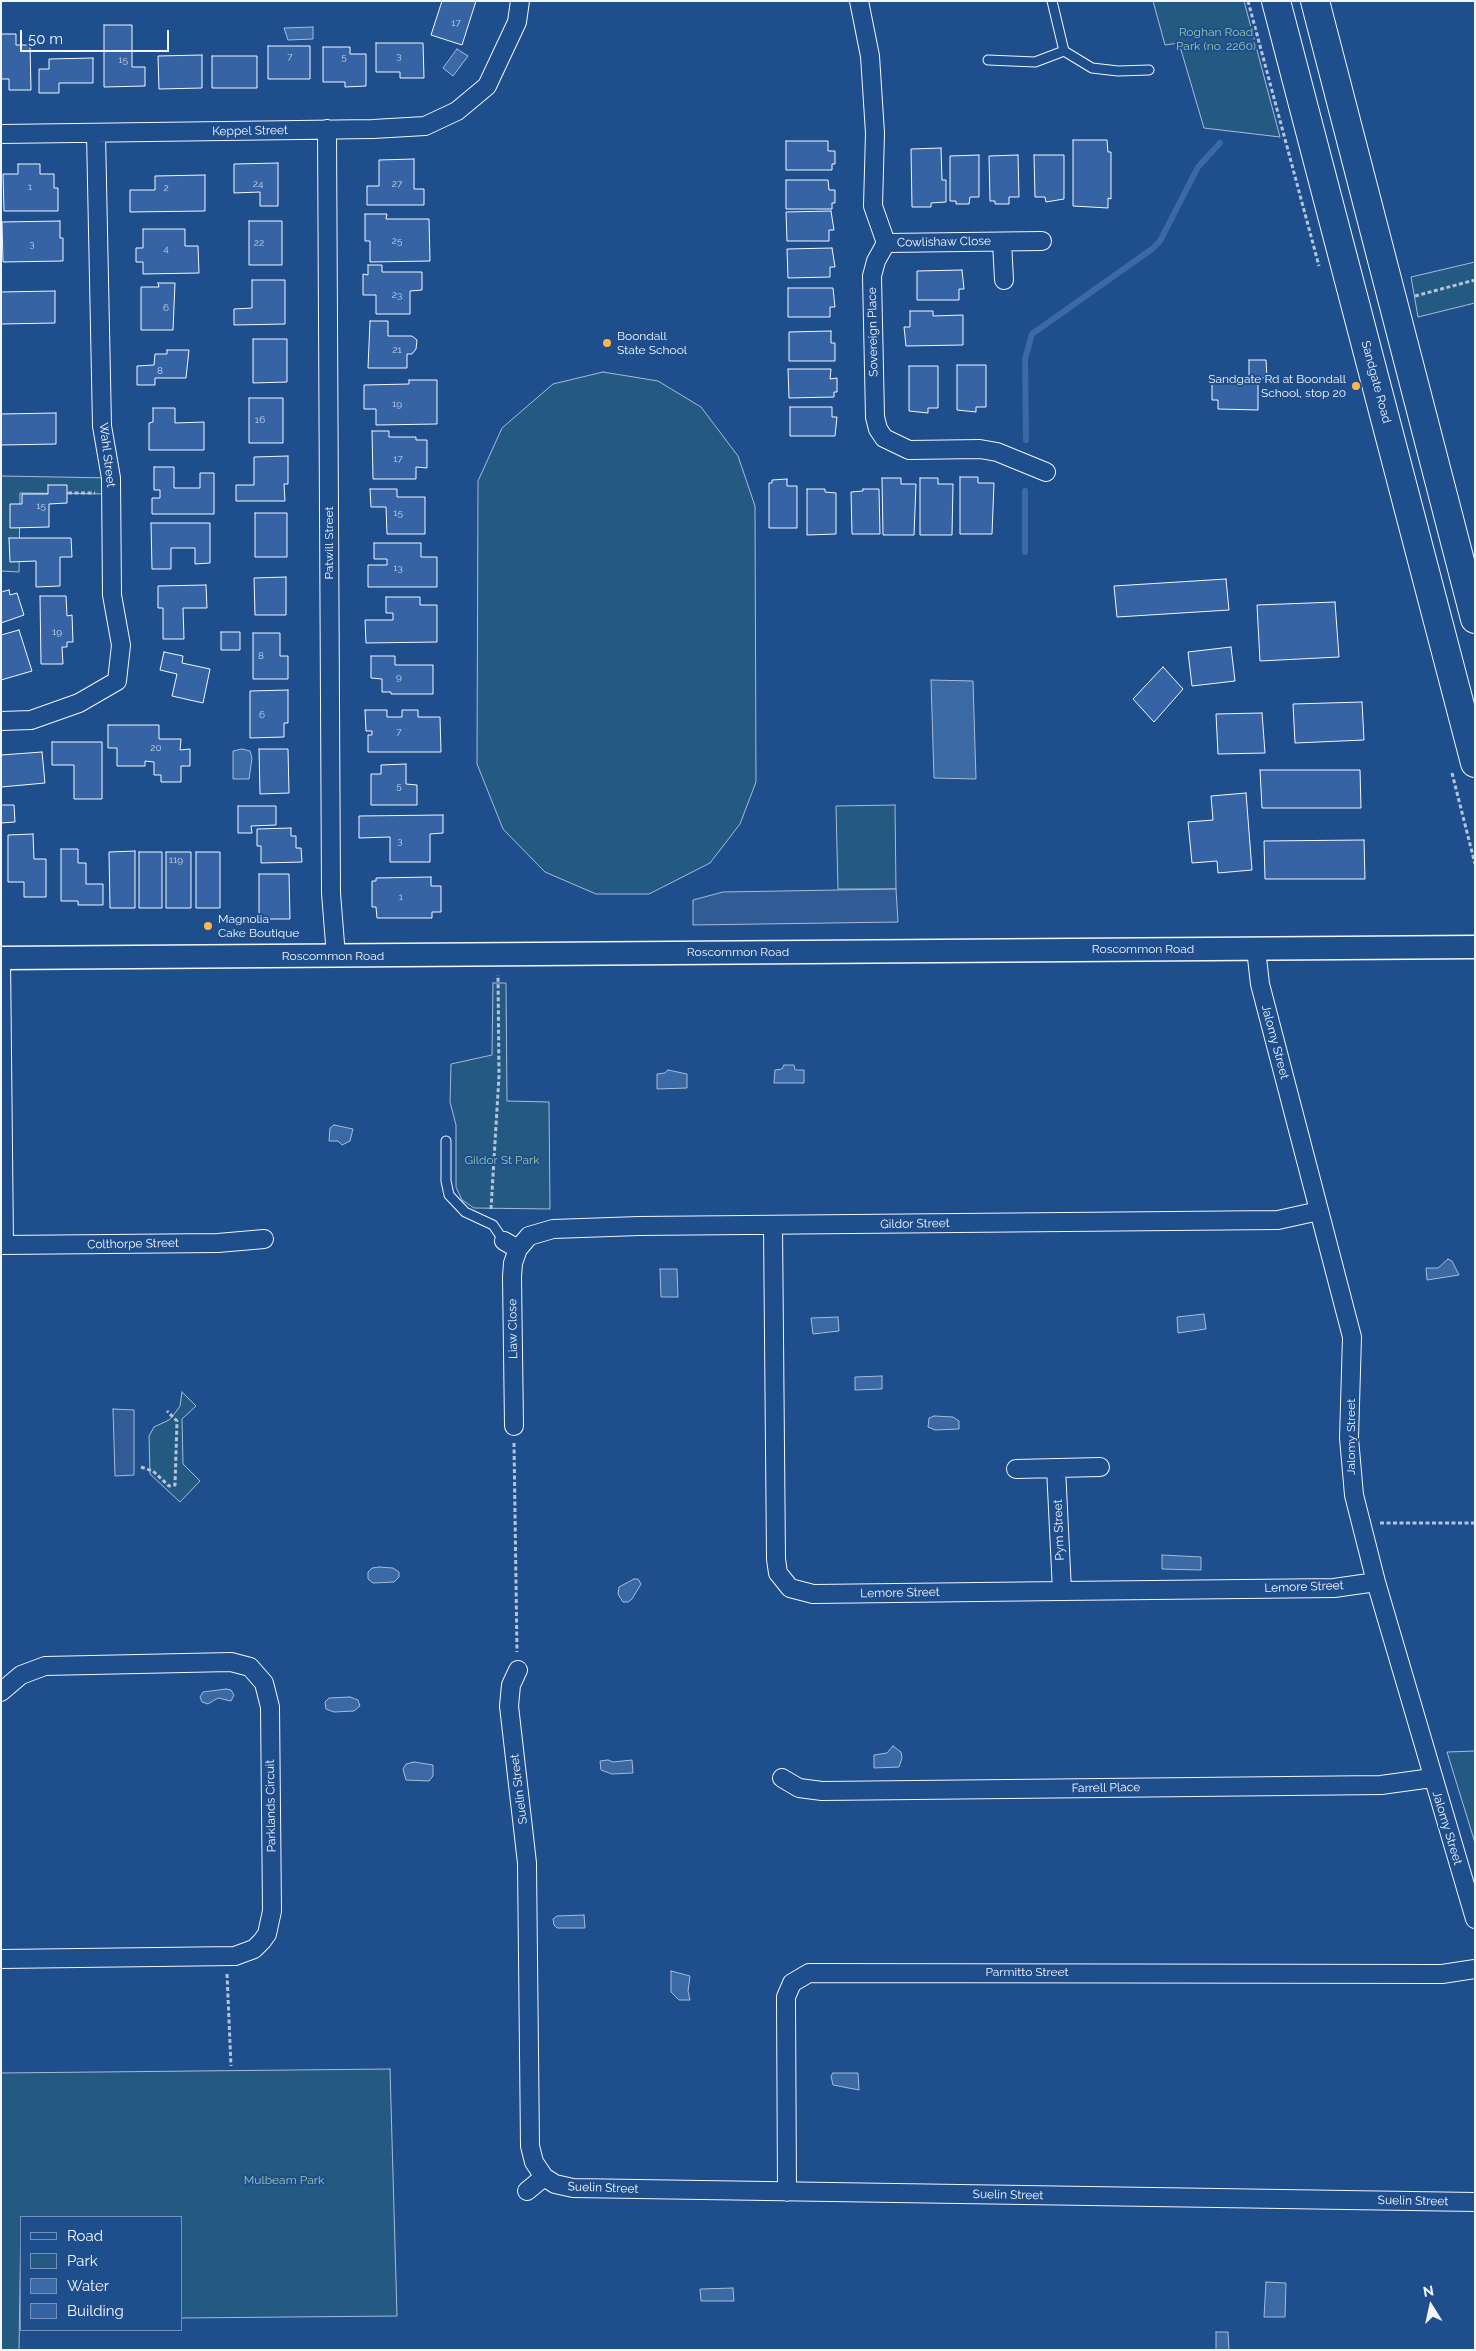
<!DOCTYPE html>
<html>
<head>
<meta charset="utf-8">
<style>
	body { margin:0 }
	#map { position:relative; width:1476px; height:2351px; overflow:hidden; background:#1f4e8c; font-family:Raleway,sans-serif }
	canvas { display:block }
	.frame { position:absolute; inset:0; border:2px solid #f2f6ff; pointer-events:none }
	.legend { position:absolute; left:20px; top:2216px; width:162px; height:115px; box-sizing:border-box; background:#1f4e8c; border:1px solid #7391ba; margin:0; padding:6px 9px; list-style:none; font-size:15px; color:#f2f6ff }
	.legend li { display:flex; align-items:center; gap:10px; height:25px }
	.legend b { width:25px; border:1px solid #7391ba }
	.north { position:absolute; left:1406px; top:2281px; width:50px; height:50px; -webkit-text-stroke:4px #1f4e8c; paint-order:stroke; rotate:350deg; font-size:14px; font-weight:700; line-height:20px; text-align:center; color:#f2f6ff }
	.north::after { content:''; display:block; margin:auto; width:18px; height:22px; background:#f2f6ff; clip-path:polygon(50% 0,100% 100%,50% 72%,0 100%) }
	.scale { position:absolute; left:20px; top:30px; width:149px; height:22px; box-sizing:border-box; border:2px solid #f2f6ff; border-top:0; padding-left:6px; font-size:15px; line-height:18px; white-space:nowrap; color:#f2f6ff; -webkit-text-stroke:4px #1f4e8c; paint-order:stroke }
</style>
</head>
<body>
<div id="map">
<canvas width="1476" height="2351"></canvas>
<div class="frame"></div>
<ul class="legend">
<li><b style="height:6px;background:#1f4e8c"></b>Road</li>
<li><b style="height:14px;background:#245a82"></b>Park</li>
<li><b style="height:14px;background:#3b69a3"></b>Water</li>
<li><b style="height:14px;background:#3563a3"></b>Building</li>
</ul>
<div class="north">N</div>
<div class="scale">50 m</div>
</div>
<script>
const ctx = document.querySelector('canvas').getContext('2d');
ctx.lineJoin = 'round';
function fill(path, color) { ctx.fillStyle = color; ctx.fill(path, 'evenodd'); }
const shape = rows => new Path2D(rows.map(r => 'M' + r).join(''));
function stroke(path, color, width, dash) { ctx.strokeStyle = color; ctx.lineWidth = width; ctx.lineCap = dash ? 'butt' : 'round'; ctx.setLineDash(dash || []); ctx.stroke(path); }
function write(font, color, halo, rows, align = 'center') {
  ctx.font = font + ' Raleway,sans-serif'; ctx.lineWidth = 4; ctx.setLineDash([]); ctx.textBaseline = 'middle'; ctx.strokeStyle = halo; ctx.fillStyle = color; for (const [text, x, y, turn = 0] of rows) {
    ctx.save(); ctx.translate(x, y); ctx.rotate((+turn || 0) * Math.PI / 180); ctx.textAlign = isNaN(turn) ? turn : align; if (halo) ctx.strokeText(text, 0, 0); ctx.fillText(text, 0, 0); ctx.restore();
  }
}
const green = shape([
	[1153,1,1244,1,1280,137,1204,128,1179,43,1165,45,1153,1],
	[1475,262,1475,303,1418,317,1411,277,1475,262],
	[603,372,658,381,701,407,738,456,755,506,756,782,740,824,710,863,649,894,596,894,545,872,503,829,477,764,478,481,502,428,553,384,603,372],
	[1,476,111,478,112,494,20,493,19,572,1,571,1,476],
	[895,805,896,889,838,889,836,806,895,805],
	[493,983,506,983,507,1101,549,1102,550,1209,474,1208,462,1200,456,1187,456,1125,450,1102,451,1064,492,1055,493,983],
	[182,1392,196,1406,182,1419,183,1464,200,1481,180,1502,150,1474,149,1436,154,1427,169,1420,175,1413,180,1406,182,1392],
	[1475,1751,1475,1843,1447,1752,1475,1751],
	[390,2069,397,2316,181,2318,181,2217,21,2217,19,2350,1,2350,1,2073,390,2069]
]);
fill(green, '#245a82');
stroke(green, '#a8bbd7', 1);
const parking = shape([
	[896,889,898,922,693,925,693,900,723,892,896,889],
	[113,1409,134,1410,134,1475,115,1476,113,1409]
]);
fill(parking, '#305b95');
stroke(parking, '#a8bbd7', 1);
const water = shape([
	[313,27,313,39,288,40,284,28,313,27],
	[457,49,468,56,453,76,443,68,457,49],
	[931,680,973,681,976,779,934,778,931,680],
	[242,749,250,751,252,758,249,779,233,779,233,751,242,749],
	[784,1065,794,1065,795,1070,804,1070,804,1083,774,1083,775,1070,782,1069,784,1065],
	[668,1070,687,1074,687,1088,657,1089,657,1074,665,1073,668,1070],
	[334,1125,353,1129,350,1141,342,1145,338,1141,329,1141,330,1128,334,1125],
	[1448,1259,1452,1261,1459,1275,1427,1280,1426,1268,1438,1268,1448,1259],
	[660,1269,677,1269,678,1297,661,1297,660,1269],
	[1204,1314,1206,1329,1178,1333,1177,1317,1204,1314],
	[838,1317,839,1331,813,1334,811,1318,838,1317],
	[882,1376,882,1389,855,1390,855,1377,882,1376],
	[934,1416,953,1417,959,1421,959,1429,935,1430,928,1427,929,1418,934,1416],
	[1162,1555,1201,1557,1201,1570,1162,1569,1162,1555],
	[379,1567,393,1568,399,1572,399,1577,394,1582,373,1583,368,1579,368,1572,372,1568,379,1567],
	[634,1579,638,1579,641,1584,632,1599,628,1602,623,1602,618,1594,619,1587,634,1579],
	[226,1689,231,1690,234,1695,231,1701,218,1698,208,1704,202,1702,200,1697,203,1692,226,1689],
	[350,1697,358,1700,360,1706,354,1711,334,1712,326,1709,325,1702,329,1698,350,1697],
	[893,1746,901,1752,902,1758,899,1767,874,1768,874,1755,887,1753,893,1746],
	[608,1760,613,1762,632,1760,633,1773,612,1774,601,1770,600,1761,608,1760],
	[414,1762,433,1765,433,1776,429,1781,406,1780,403,1769,406,1764,414,1762],
	[584,1915,585,1928,557,1928,554,1925,553,1919,557,1916,584,1915],
	[671,1971,690,1976,688,1991,690,2000,679,2000,671,1992,671,1971],
	[833,2073,858,2073,859,2090,833,2085,831,2076,833,2073],
	[1266,2282,1286,2283,1285,2317,1264,2317,1266,2282],
	[733,2288,734,2301,701,2301,700,2289,733,2288],
	[1216,2332,1228,2332,1229,2350,1216,2350,1216,2332]
]);
fill(water, '#3b69a3');
stroke(water, '#a8bbd7', 1);
stroke(shape([
	[1026,440,1025,359,1032,334,1152,249,1160,241,1198,167,1220,143],
	[1025,552,1025,491]
]), '#3b69a3', 6);
const building = shape([
	[442,1,476,1,462,45,431,35,442,1],
	[104,25,132,25,132,67,145,67,145,86,104,87,104,25],
	[1,34,16,34,16,45,30,45,31,90,9,90,9,79,1,79,1,34],
	[376,43,423,43,424,78,400,78,400,72,376,72,376,43],
	[268,46,310,46,310,79,268,79,268,46],
	[323,47,350,47,350,54,366,54,366,86,345,87,345,82,323,82,323,47],
	[202,55,202,88,159,89,158,56,202,55],
	[212,56,257,56,257,88,212,88,212,56],
	[93,58,93,83,59,83,59,93,39,93,39,69,49,69,49,59,93,58],
	[1073,140,1107,140,1108,152,1111,152,1111,199,1108,198,1108,208,1073,206,1073,140],
	[786,141,828,141,828,151,835,151,835,164,832,164,832,170,786,170,786,141],
	[941,148,942,180,946,180,946,202,931,203,931,207,912,207,911,149,941,148],
	[979,155,979,197,970,197,969,204,956,204,956,201,950,201,950,156,979,155],
	[1018,155,1019,197,1009,197,1009,204,995,204,995,201,990,201,989,156,1018,155],
	[1034,155,1064,155,1064,199,1046,202,1045,197,1035,197,1034,155],
	[414,159,414,189,424,189,424,205,367,205,367,186,379,186,379,160,414,159],
	[278,163,278,206,260,206,260,192,234,193,234,164,278,163],
	[18,164,40,164,40,174,54,174,54,188,58,188,58,211,4,211,3,174,18,174,18,164],
	[205,175,205,211,130,212,130,190,155,190,155,176,205,175],
	[786,180,828,180,829,190,835,190,835,203,832,203,832,209,786,209,786,180],
	[831,211,834,230,829,230,829,241,787,241,786,212,831,211],
	[365,214,387,214,386,219,429,219,430,261,370,262,370,241,365,241,365,214],
	[60,221,60,238,63,238,63,261,3,262,2,222,60,221],
	[249,221,282,221,282,265,249,265,249,221],
	[143,229,185,229,185,246,198,246,199,273,143,274,143,262,136,262,136,248,143,248,143,229],
	[832,248,835,267,830,267,830,277,788,278,787,249,832,248],
	[368,265,382,265,382,272,422,272,422,290,410,291,410,314,376,314,376,295,363,295,363,274,368,275,368,265],
	[962,270,964,289,959,289,959,300,917,300,917,271,962,270],
	[252,280,285,280,285,324,234,325,234,309,252,308,252,280],
	[158,283,175,283,173,330,141,330,141,287,159,287,158,283],
	[788,288,833,288,835,307,830,307,830,317,788,317,788,288],
	[55,291,55,323,1,324,1,292,55,291],
	[910,311,933,311,933,316,963,315,963,345,906,346,904,327,910,327,910,311],
	[370,321,388,321,388,336,412,336,417,340,416,349,412,354,407,354,407,368,368,368,370,321],
	[831,331,831,343,835,343,835,361,789,361,789,332,831,331],
	[253,339,287,339,287,382,253,383,253,339],
	[167,350,189,350,186,378,155,378,155,385,137,385,137,366,154,365,155,354,167,354,167,350],
	[1249,360,1266,360,1267,378,1249,378,1249,360],
	[957,365,986,365,986,407,976,407,976,412,957,410,957,365],
	[909,366,938,366,938,408,928,408,928,413,909,411,909,366],
	[788,369,831,369,830,379,837,378,837,392,834,392,834,397,789,398,788,369],
	[1224,378,1258,378,1258,410,1218,409,1218,400,1212,400,1212,381,1224,381,1224,378],
	[409,380,437,380,437,424,376,425,376,409,364,409,364,385,409,384,409,380],
	[249,398,283,398,283,443,249,443,249,398],
	[790,407,832,407,832,417,837,417,835,436,790,436,790,407],
	[153,408,175,408,175,423,204,422,204,450,149,450,149,423,153,422,153,408],
	[56,413,56,444,1,445,1,414,56,413],
	[372,431,389,431,389,437,416,437,416,440,427,440,427,468,416,467,416,479,373,479,372,431],
	[288,456,288,484,284,484,285,501,236,501,236,485,254,485,254,457,288,456],
	[154,467,174,467,174,488,200,488,200,473,214,473,214,514,152,514,152,498,160,498,160,490,154,490,154,467],
	[960,477,978,477,978,483,994,483,992,534,960,534,960,477],
	[882,478,901,478,901,484,916,484,914,535,883,535,882,478],
	[920,478,938,478,938,484,953,484,952,535,920,535,920,478],
	[787,479,787,486,797,486,797,528,769,528,769,483,772,483,772,480,787,479],
	[48,485,67,485,67,503,49,504,49,527,10,528,10,504,22,504,22,494,48,494,48,485],
	[370,489,397,489,397,497,425,497,425,534,387,534,386,507,371,507,370,489],
	[807,489,825,489,825,492,836,493,836,534,807,535,807,489],
	[863,489,879,489,880,534,852,534,851,492,863,491,863,489],
	[255,513,287,513,287,557,255,557,255,513],
	[151,523,210,523,210,563,195,564,195,548,171,548,171,569,152,569,151,523],
	[9,538,71,538,72,557,60,557,60,586,36,587,36,561,10,562,9,538],
	[374,543,421,543,421,557,437,557,437,587,368,587,368,565,387,565,387,559,374,559,374,543],
	[286,577,286,615,255,615,254,578,286,577],
	[1226,579,1229,610,1117,617,1114,586,1226,579],
	[206,585,207,608,183,608,184,639,163,639,163,608,158,608,158,586,206,585],
	[9,590,10,595,17,593,24,615,1,623,1,592,9,590],
	[40,596,66,596,67,616,72,615,73,642,67,642,67,647,62,647,63,664,41,664,40,596],
	[386,597,420,597,420,605,437,605,437,642,366,643,365,620,393,620,393,613,386,613,386,597],
	[1335,602,1339,657,1260,661,1257,605,1335,602],
	[19,630,32,671,1,680,1,635,19,630],
	[221,632,240,632,240,650,221,650,221,632],
	[253,633,280,633,280,656,288,656,288,679,253,679,253,633],
	[1231,647,1235,681,1192,686,1188,652,1231,647],
	[164,652,183,656,182,663,210,669,203,703,172,696,177,674,160,670,164,652],
	[371,656,395,656,395,665,433,665,433,694,391,694,391,692,382,692,382,679,371,678,371,656],
	[1163,667,1183,689,1154,722,1133,699,1163,667],
	[288,690,288,723,284,723,284,737,250,738,250,691,288,690],
	[1362,702,1364,740,1295,743,1293,704,1362,702],
	[365,710,387,710,387,717,402,717,402,710,418,710,418,717,440,717,441,752,368,752,368,735,372,735,372,731,366,731,365,710],
	[1262,713,1265,753,1218,754,1216,714,1262,713],
	[108,725,159,725,159,739,181,739,180,750,190,749,190,766,181,766,181,782,161,782,161,775,154,775,154,762,145,761,145,766,117,766,117,748,108,748,108,725],
	[52,742,102,742,102,799,74,799,74,765,52,765,52,742],
	[259,749,288,749,289,793,260,794,259,749],
	[42,752,45,783,1,787,1,755,42,752],
	[406,764,406,784,417,785,417,805,371,805,371,774,381,774,381,765,406,764],
	[1260,770,1360,770,1361,808,1262,808,1260,770],
	[1246,793,1252,870,1218,873,1217,861,1192,863,1188,822,1213,820,1211,796,1246,793],
	[1,805,14,805,15,822,1,823,1,805],
	[238,806,276,806,276,825,251,826,252,833,238,833,238,806],
	[443,815,443,833,430,834,430,862,390,862,390,837,359,838,359,816,443,815],
	[291,828,291,836,296,836,296,848,301,848,302,862,261,863,261,846,257,846,257,829,291,828],
	[33,834,34,859,46,859,46,897,24,897,24,882,8,882,8,835,33,834],
	[1364,840,1365,879,1265,879,1264,841,1364,840],
	[61,849,78,849,78,863,86,863,86,884,103,884,103,905,78,905,78,901,61,901,61,849],
	[135,851,135,908,110,908,109,852,135,851],
	[139,852,162,852,162,908,139,908,139,852],
	[166,852,191,852,191,908,166,908,166,852],
	[196,852,220,852,220,908,196,908,196,852],
	[259,874,289,874,290,919,259,919,259,874],
	[431,877,431,886,441,886,441,912,432,912,432,918,377,918,376,907,372,907,372,881,376,881,376,878,431,877]
]);
fill(building, '#3563a3');
stroke(building, '#f2f6ff', 1);
const service = shape([
	[1052,1,1064,51],
	[988,60,1035,62,1064,51,1092,68,1118,71,1149,70],
	[446,1141,446,1181,449,1195,465,1212,493,1225,504,1241]
]);
const minor = shape([
	[859,1,870,56,875,133,873,206,886,243,876,261,872,276,875,417,878,429,884,438,909,450,980,449,997,452,1046,472],
	[327,129,331,893,336,956],
	[1,134,373,129,425,126,457,111,487,86,517,22,520,1],
	[1002,242,1004,280],
	[886,243,1042,241],
	[1,721,31,720,79,703,117,681,121,645,112,595,111,478,102,426,96,133],
	[1256,949,1260,984,1352,1337,1349,1438,1354,1495,1376,1582,1475,1919],
	[1,958,4,1245],
	[773,1226,776,1559,778,1573,790,1588,813,1594,1062,1591,1334,1588,1376,1582],
	[504,1241,518,1249,513,1263,512,1277,514,1426],
	[1,1245,218,1243,264,1239],
	[518,1249,529,1236,553,1229,639,1226,1278,1220,1319,1211],
	[1056,1468,1062,1591],
	[1016,1469,1100,1467],
	[518,1670,511,1685,509,1706,527,1863,530,2146,534,2162,544,2177],
	[1,1692,21,1675,45,1666,231,1662,250,1667,264,1683,270,1707,272,1911,267,1934,262,1941,254,1949,235,1956,1,1959],
	[782,1778,799,1788,822,1791,1381,1785,1432,1778],
	[527,2191,544,2177,555,2184,573,2188,1475,2202],
	[787,2192,786,1997,792,1983,809,1973,1442,1974,1475,1969]
]);
const tertiary = shape([
	[1,958,1475,947]
]);
const trunk = shape([
	[1276,1,1475,763],
	[1315,1,1475,619]
]);
stroke(service, '#f2f6ff', 11);
stroke(minor, '#f2f6ff', 20);
stroke(tertiary, '#f2f6ff', 25);
stroke(trunk, '#f2f6ff', 30);
stroke(shape([
	[1248,1,1319,266],
	[1415,296,1475,280],
	[68,493,95,493],
	[1452,773,1475,864],
	[491,1209,499,1076,498,975],
	[514,1443,517,1652],
	[141,1467,153,1471,169,1486,175,1485,177,1421,167,1411],
	[1380,1523,1475,1523],
	[227,1974,231,2066]
]), '#b3c4dc', 3, [4, 2.5]);
stroke(service, '#1f4e8c', 9);
stroke(minor, '#1f4e8c', 18);
stroke(tertiary, '#1f4e8c', 22);
stroke(trunk, '#1f4e8c', 28);
for (const [x, y, r, color] of [
	[607,343,5,"#ffb74d"],
	[1356,386,5,"#ffb74d"],
	[208,926,5,"#ffb74d"]
]) { const dot = new Path2D(); dot.arc(x, y, r, 0, 2 * Math.PI); ctx.fillStyle = color; ctx.fill(dot); stroke(dot, '#1f4e8c', 2); }
write('10px', '#c3d1e8', null, [
	["17",456,23],
	["3",399,56],
	["7",290,57],
	["5",344,57],
	["15",123,60],
	["24",258,184],
	["27",397,184],
	["1",30,187],
	["2",166,188],
	["25",397,241],
	["22",259,243],
	["3",32,244],
	["4",166,249],
	["23",397,295],
	["6",166,308],
	["21",397,350],
	["8",160,371],
	["19",397,404],
	["16",260,420],
	["17",398,459],
	["15",41,506],
	["15",398,513],
	["13",398,568],
	["19",57,632],
	["8",261,656],
	["9",399,677],
	["6",262,715],
	["7",399,732],
	["20",156,748],
	["5",399,786],
	["3",400,841],
	["119",176,860],
	["1",401,897]
]);
write('12px', '#97c8a6', '#1f4e8c', [
	["Roghan Road",1216,32],
	["Park (no. 2260)",1216,46],
	["Gildor St Park",502,1160],
	["Mulbeam Park",284,2180]
]);
write('12px', '#f2f6ff', '#1f4e8c', [
	["Keppel Street",250,131,-1],
	["Cowlishaw Close",944,242,-1],
	["Sovereign Place",873,332,-91],
	["Sandgate Road",1376,382,75],
	["Wahl Street",107,455,83],
	["Patwill Street",329,543,-90],
	["Roscommon Road",1143,949],
	["Roscommon Road",738,952],
	["Roscommon Road",333,956],
	["Jalomy Street",1275,1042,75],
	["Gildor Street",915,1224,-1],
	["Colthorpe Street",133,1244,-1],
	["Liaw Close",513,1329,-91],
	["Jalomy Street",1351,1437,-90],
	["Pym Street",1059,1530,-92],
	["Lemore Street",1304,1587,-2],
	["Lemore Street",900,1593,-1],
	["Farrell Place",1106,1788,-1],
	["Suelin Street",519,1789,-97],
	["Parklands Circuit",271,1806,-91],
	["Jalomy Street",1447,1828,73],
	["Parmitto Street",1027,1972],
	["Suelin Street",603,2188,2],
	["Suelin Street",1008,2195,1],
	["Suelin Street",1413,2201,1]
]);
write('12px', '#f2f6ff', '#1f4e8c', [
	["Boondall",617,336],
	["State School",617,350],
	["Sandgate Rd at Boondall",1346,379,"right"],
	["School, stop 20",1346,393,"right"],
	["Magnolia",218,919],
	["Cake Boutique",218,933]
], 'left');
</script>
</body>
</html>
